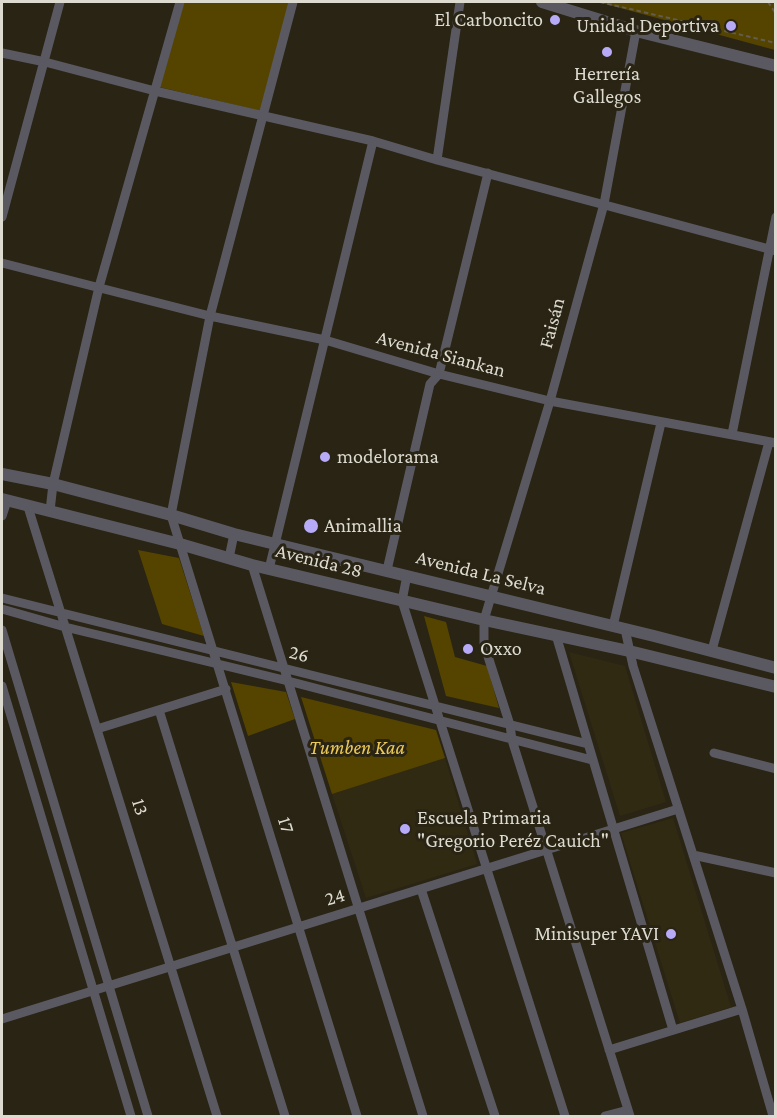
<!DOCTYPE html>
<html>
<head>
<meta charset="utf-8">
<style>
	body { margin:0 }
	#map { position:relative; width:777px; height:1118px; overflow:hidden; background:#292414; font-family:"Crimson Pro",serif }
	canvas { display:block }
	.frame { position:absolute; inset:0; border:3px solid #dddad0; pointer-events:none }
</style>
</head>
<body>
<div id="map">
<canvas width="777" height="1118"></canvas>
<div class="frame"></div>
</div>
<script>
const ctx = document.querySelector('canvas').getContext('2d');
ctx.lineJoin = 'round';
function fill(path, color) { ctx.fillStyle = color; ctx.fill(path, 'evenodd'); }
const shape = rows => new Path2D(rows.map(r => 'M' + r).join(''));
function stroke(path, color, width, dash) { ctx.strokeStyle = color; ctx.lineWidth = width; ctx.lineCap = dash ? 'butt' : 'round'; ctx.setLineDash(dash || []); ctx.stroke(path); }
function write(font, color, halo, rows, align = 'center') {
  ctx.font = font + ' "Crimson Pro",serif'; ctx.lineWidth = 6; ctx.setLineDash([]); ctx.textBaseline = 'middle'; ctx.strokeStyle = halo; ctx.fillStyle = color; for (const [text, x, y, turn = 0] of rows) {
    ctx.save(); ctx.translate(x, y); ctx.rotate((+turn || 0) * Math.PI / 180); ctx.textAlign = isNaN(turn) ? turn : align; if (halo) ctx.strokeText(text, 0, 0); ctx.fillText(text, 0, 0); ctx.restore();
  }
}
fill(shape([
	[569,652,625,666,666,802,620,816],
	[445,758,477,864,366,898,332,794],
	[673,818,731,1007,680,1023,621,833]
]), '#312a13');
fill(shape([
	[184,2,292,2,261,111,159,87],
	[598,2,775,2,775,50],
	[138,550,179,558,204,636,162,624],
	[424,616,446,622,455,657,487,666,499,708,446,696],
	[231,682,286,692,295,719,248,736],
	[301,697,436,730,445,758,332,794]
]), '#540');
stroke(shape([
	[600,2,776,43],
	[768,2,776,14]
]), '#625d4f', 2, [4.5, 3]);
stroke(shape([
	[293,2,210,316,171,515,357,1116],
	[2,53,45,62,155,91,373,141,437,160,776,251],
	[437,160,460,2],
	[2,217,60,2],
	[2,263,210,316,325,340,439,374,550,401,776,443],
	[732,434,776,217],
	[28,507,217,1116],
	[50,511,53,484,99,287,180,2],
	[2,516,7,501],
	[229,558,234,534],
	[252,565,423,1116],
	[269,569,373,141],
	[387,570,430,384,439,374,488,173],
	[407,575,402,601,565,1116],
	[2,598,588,744],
	[2,609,65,627,288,681,592,760],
	[613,626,661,423],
	[625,629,633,666,742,1009,773,1116],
	[2,630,148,1116],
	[556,635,673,1030],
	[712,650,769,442],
	[2,686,131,1116],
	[159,710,285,1116],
	[97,729,226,689],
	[714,753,776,769],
	[693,855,776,873],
	[421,889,495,1116],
	[2,1019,678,809],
	[609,1050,742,1009],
	[605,1116,628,1110],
	[630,1116,512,740,510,725,484,644,484,620,550,401,604,204,636,31]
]), '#5a5961', 9);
stroke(shape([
	[542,2,636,31,776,66],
	[2,474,53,484,171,515,234,534,654,636,776,668],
	[2,499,180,544,252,565,484,620,629,651,776,687]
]), '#5a5961', 12);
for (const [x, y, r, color] of [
	[555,20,6,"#b7abf8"],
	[731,26,6,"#b7abf8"],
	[607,52,6,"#b7abf8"],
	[325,457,6,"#b7abf8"],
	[311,526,8,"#b7abf8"],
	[468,649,6,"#b7abf8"],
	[405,829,6,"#b7abf8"],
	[671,934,6,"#b7abf8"]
]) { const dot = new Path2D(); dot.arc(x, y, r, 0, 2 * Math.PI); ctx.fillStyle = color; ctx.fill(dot); stroke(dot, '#292414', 2); }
write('20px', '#dddad0', '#292414', [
	["El Carboncito",543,20,"right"],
	["Unidad Deportiva",719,26,"right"],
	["Herrería",607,74,"center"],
	["Gallegos",607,97,"center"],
	["modelorama",337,457],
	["Animallia",324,526],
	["Oxxo",480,649],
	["Escuela Primaria",417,818],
	["\"Gregorio Peréz Cauich\"",417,841],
	["Minisuper YAVI",659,934,"right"]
], 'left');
write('20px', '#dddad0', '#292414', [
	["Faisán",552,323,-75],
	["Avenida Siankan",441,354,15],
	["Avenida 28",319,561,14],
	["Avenida La Selva",481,573,14],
	["26",299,654,14],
	["13",140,807,73],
	["17",286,825,73],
	["24",335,897,-17]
]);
write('italic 20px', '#ecca57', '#292414', [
	["Tumben Kaa",357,748]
]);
</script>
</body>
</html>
